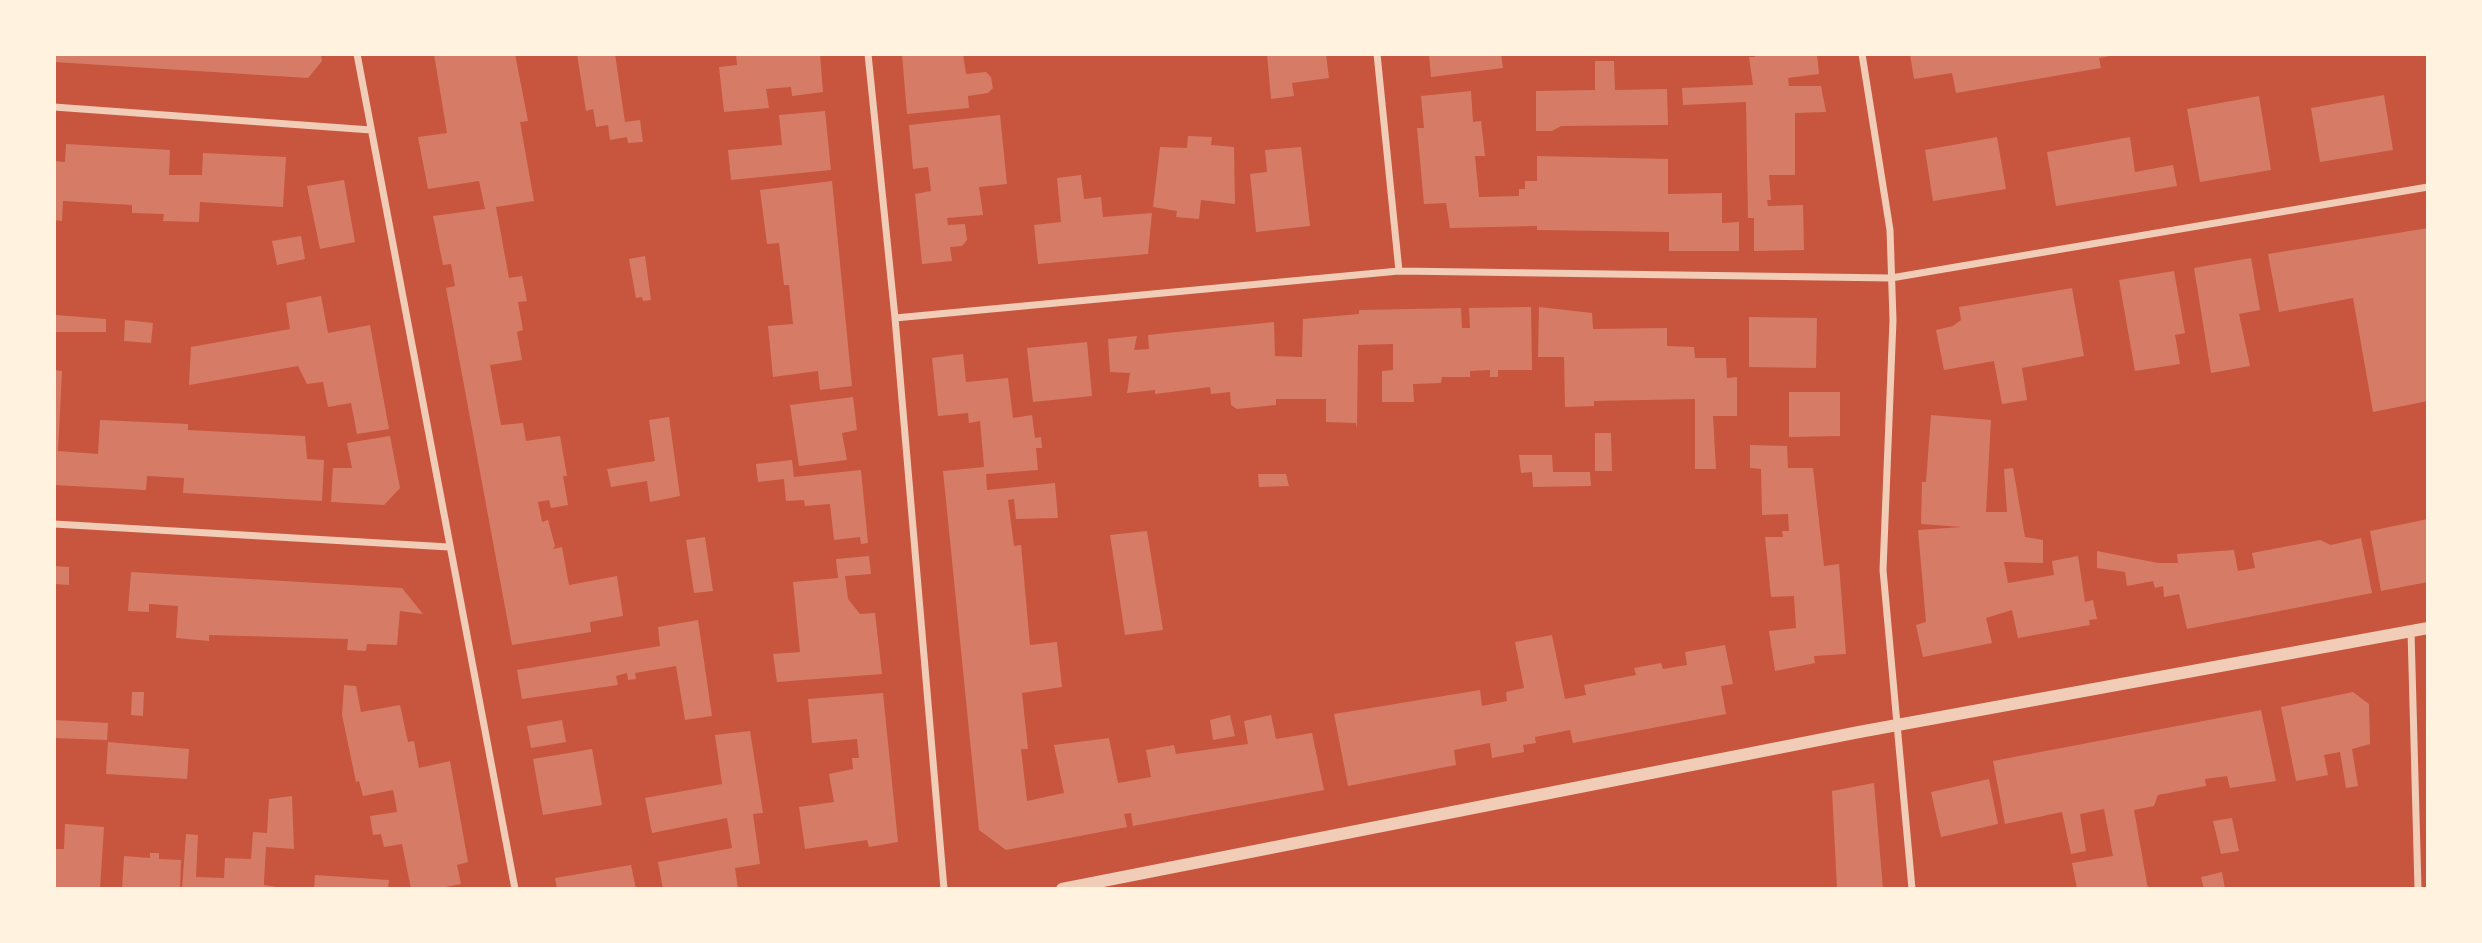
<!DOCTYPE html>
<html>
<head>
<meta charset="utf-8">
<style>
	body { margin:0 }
	#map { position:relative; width:2482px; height:943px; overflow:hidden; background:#c8553d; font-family:Jost,sans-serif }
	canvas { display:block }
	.frame { position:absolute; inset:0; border:56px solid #fff3e0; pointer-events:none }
</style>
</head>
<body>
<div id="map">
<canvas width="2482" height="943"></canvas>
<div class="frame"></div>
</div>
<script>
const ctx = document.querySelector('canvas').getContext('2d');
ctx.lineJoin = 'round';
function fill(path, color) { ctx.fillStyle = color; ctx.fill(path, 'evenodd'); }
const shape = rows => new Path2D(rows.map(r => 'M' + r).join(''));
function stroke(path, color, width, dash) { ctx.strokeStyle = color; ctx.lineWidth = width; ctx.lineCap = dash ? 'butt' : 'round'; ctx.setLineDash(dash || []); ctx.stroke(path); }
fill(shape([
	[54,54,321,54,322,61,308,78,54,62],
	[434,54,515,54,528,121,520,122,534,201,496,207,509,278,522,276,527,301,518,302,523,330,517,332,522,360,490,365,501,425,523,423,526,441,560,436,567,476,563,476,568,505,551,508,549,500,538,502,542,522,548,520,555,546,553,549,562,547,569,585,617,576,623,616,590,622,591,632,512,645,446,288,455,286,451,264,443,265,433,216,485,209,479,181,428,189,418,137,447,133],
	[577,54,615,54,625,122,640,120,643,142,628,143,627,137,610,140,608,125,596,127,593,109,586,111],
	[736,54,820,54,823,92,792,96,791,87,766,89,769,108,724,112,719,67,737,65],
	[902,54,963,54,966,74,986,72,991,77,993,88,988,93,968,96,969,108,907,114],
	[1267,54,1326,54,1329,78,1292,83,1294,96,1271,99],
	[1429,54,1501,54,1503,68,1431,77],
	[1755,54,1817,54,1819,74,1788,78,1789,86,1821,86,1826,112,1795,113,1795,175,1769,175,1771,200,1767,200,1768,206,1803,205,1804,250,1754,251,1754,218,1748,218,1746,102,1683,105,1682,88,1753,85,1749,57,1755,57],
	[1910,54,2110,54,2110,56,2099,58,2101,68,1956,93,1952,73,1914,79],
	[1595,61,1614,61,1615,90,1667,89,1668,125,1561,126,1552,131,1536,131,1536,91,1595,90],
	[1471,91,1473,122,1481,121,1485,156,1475,156,1479,197,1519,196,1519,189,1525,189,1525,181,1537,181,1537,156,1668,159,1668,194,1722,193,1722,223,1739,222,1739,251,1669,251,1669,232,1537,230,1537,226,1450,228,1446,203,1424,204,1417,128,1424,128,1421,96],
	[2384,95,2393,150,2320,162,2311,108],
	[2259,96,2271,170,2200,182,2187,109],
	[825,111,831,170,731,180,728,150,782,145,779,115],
	[1000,115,1007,184,979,187,983,215,947,218,948,225,965,224,967,240,962,246,950,247,952,261,922,264,915,194,931,191,928,167,913,169,909,125],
	[1188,136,1212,137,1211,145,1234,147,1235,204,1201,200,1199,219,1176,217,1177,211,1153,207,1160,147,1187,148],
	[1997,137,2006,189,1933,201,1925,150],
	[2130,137,2135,172,2173,165,2177,186,2056,206,2047,152],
	[66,144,170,150,169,175,202,175,203,153,286,157,283,207,200,202,199,222,163,221,164,214,132,213,132,205,63,201,62,221,54,220,54,161,65,162],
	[1301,147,1310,226,1256,232,1250,174,1267,172,1265,150],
	[1081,175,1084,199,1101,197,1103,217,1152,213,1148,254,1038,264,1034,225,1061,222,1057,178],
	[344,180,355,242,320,249,307,186],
	[832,181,852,386,820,390,818,371,773,377,768,326,793,324,789,285,784,285,779,243,767,244,760,190],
	[2428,228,2428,401,2373,412,2353,298,2279,312,2268,254],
	[301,236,305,259,277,265,272,241],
	[645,256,651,300,643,301,642,297,636,298,629,259],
	[2251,258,2260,310,2239,314,2250,366,2211,373,2194,268],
	[2174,271,2185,333,2175,335,2180,364,2135,371,2119,280],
	[2072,288,2084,356,2022,368,2027,400,2002,404,1994,361,1944,370,1936,330,1953,326,1961,320,1959,307],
	[321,296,328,333,370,325,389,429,357,434,351,403,328,407,323,382,307,384,298,366,189,385,191,347,290,329,286,303],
	[1531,307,1532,370,1498,370,1498,377,1490,377,1490,370,1470,371,1470,377,1442,377,1441,383,1413,384,1414,402,1382,402,1382,371,1393,370,1393,344,1358,345,1357,429,1356,423,1326,422,1326,399,1276,399,1276,405,1237,409,1231,405,1230,392,1211,394,1210,387,1155,394,1155,390,1127,393,1130,373,1110,372,1108,339,1137,336,1134,350,1149,349,1148,335,1274,322,1275,356,1302,357,1303,319,1359,314,1359,310,1461,308,1462,328,1470,328,1469,308],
	[1539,307,1592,313,1593,329,1667,328,1667,346,1694,347,1695,358,1726,358,1727,378,1737,377,1737,416,1713,416,1716,469,1695,469,1695,399,1594,401,1594,406,1565,407,1564,357,1538,357],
	[56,315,106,319,106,332,55,332],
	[1749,317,1817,318,1816,368,1749,367],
	[125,320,153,323,151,343,124,341],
	[1087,342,1092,396,1033,402,1027,348],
	[963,354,966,382,1008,378,1013,418,1032,415,1035,438,1041,437,1042,448,1036,448,1038,470,986,474,987,490,1055,483,1058,518,1016,519,1014,499,1008,500,1014,546,1021,545,1030,645,1057,642,1062,687,1022,693,1028,749,1021,749,1027,801,1064,793,1054,745,1109,738,1118,783,1151,777,1146,750,1174,745,1176,754,1248,744,1244,721,1271,715,1276,739,1312,733,1324,790,1133,826,1131,813,1124,814,1127,827,1006,850,979,830,943,471,984,467,980,421,969,423,968,413,938,416,932,358],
	[54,370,62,371,58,451,98,454,100,420,188,424,188,430,305,436,307,459,324,460,322,501,183,493,184,478,147,476,146,490,54,485],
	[1789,392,1840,392,1840,436,1789,437],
	[853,397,857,430,842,433,847,460,799,466,790,405],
	[1931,415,1991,420,1986,512,2007,512,2004,469,2013,468,2025,537,2043,540,2043,563,2004,562,2008,583,2054,575,2052,561,2078,556,2085,602,2093,600,2097,619,2089,620,2090,625,2018,638,2012,610,1986,618,1992,643,1923,657,1916,625,1926,622,1918,530,1962,527,1921,524,1922,482,1926,482],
	[669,417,680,496,650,502,647,481,611,487,607,469,655,461,649,420],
	[1595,433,1611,433,1612,471,1595,471],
	[390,436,400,488,384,505,331,502,333,468,352,468,347,443],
	[1750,445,1787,446,1788,468,1813,468,1824,566,1839,564,1846,654,1814,656,1815,663,1775,671,1769,631,1796,628,1794,596,1771,597,1765,537,1783,537,1782,531,1789,531,1788,514,1762,515,1761,469,1750,468],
	[1519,455,1552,455,1553,472,1590,472,1591,486,1533,487,1532,472,1521,473],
	[792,460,794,477,861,470,868,543,861,544,860,537,834,540,830,504,805,506,804,500,786,501,784,479,758,482,756,464],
	[1258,474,1286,474,1289,486,1259,487],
	[2428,519,2428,582,2381,591,2370,531],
	[1147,531,1163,630,1125,635,1110,535],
	[705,537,713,591,694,593,686,540],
	[2361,538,2372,593,2187,629,2179,594,2164,597,2163,586,2155,588,2153,581,2127,586,2125,572,2097,568,2097,551,2158,563,2178,563,2177,554,2234,550,2238,571,2255,568,2252,553,2320,540,2331,545],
	[869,556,871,574,845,576,848,599,860,614,875,613,882,674,777,682,773,654,800,652,793,582,838,578,836,559],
	[54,566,69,567,69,585,54,584],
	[131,572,402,588,423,614,400,611,397,645,367,644,366,651,347,650,348,639,209,635,209,641,176,638,178,606,149,604,149,612,128,611],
	[698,620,712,716,685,720,676,666,635,673,636,679,628,680,627,673,616,676,618,685,522,699,517,670,660,646,658,627],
	[1552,635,1565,699,1586,695,1584,685,1636,675,1634,668,1661,663,1663,669,1687,665,1685,652,1725,645,1733,684,1721,686,1726,714,1573,743,1570,730,1535,737,1536,743,1523,745,1524,752,1492,758,1490,743,1454,750,1456,765,1348,786,1334,714,1480,690,1482,706,1507,701,1506,692,1524,688,1515,642],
	[344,685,356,686,361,712,400,705,408,742,414,741,419,768,450,761,468,862,457,865,461,884,436,889,411,889,402,844,384,847,381,834,373,835,370,816,397,812,396,805,393,790,363,796,359,781,356,782,342,715],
	[132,692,144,692,143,716,131,715],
	[2353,692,2369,704,2370,744,2352,749,2358,786,2346,788,2340,752,2324,755,2328,775,2296,781,2281,707],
	[883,693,898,842,869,847,867,840,805,849,799,807,834,802,829,774,853,769,852,758,859,758,857,739,812,743,808,699],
	[2261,710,2276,781,2230,788,2227,776,2205,779,2206,786,2158,795,2154,806,2134,810,2148,889,2077,889,2072,863,2113,856,2104,809,2080,814,2086,851,2071,854,2062,812,2005,824,1993,761],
	[1230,715,1235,736,1213,740,1210,720],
	[54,720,108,723,107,740,54,738],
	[562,720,566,742,531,748,527,726],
	[750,731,763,813,753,814,760,864,735,868,738,889,663,889,658,862,732,848,727,818,652,833,645,798,722,784,715,735],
	[108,742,189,749,187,779,106,774],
	[592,749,602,805,543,815,533,759],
	[1989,779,1998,824,1941,837,1931,792],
	[1874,783,1883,889,1837,889,1832,791],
	[292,796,294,849,266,847,264,881,264,885,289,889,182,889,186,834,198,835,196,877,224,878,225,858,251,859,253,832,267,833,269,799],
	[2232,818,2239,851,2221,854,2213,821],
	[65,824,104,827,100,889,54,889,54,849,64,849],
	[150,853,159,853,159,859,181,860,180,889,122,889,124,856,150,858],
	[631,865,636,889,557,889,555,878],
	[2222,872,2225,889,2204,889,2201,877],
	[315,875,389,880,388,889,314,889]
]), '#d67c66');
stroke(shape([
	[357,54,515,889],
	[868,54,895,318,944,889],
	[1377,54,1399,271],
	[1862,54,1890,230,1893,320,1883,570,1912,889],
	[54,107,371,130],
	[895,318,1399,271,1891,278,2428,187],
	[54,524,449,547],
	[2411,631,2418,889]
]), '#f1ccb7', 7);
stroke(shape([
	[1062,889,1859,732,2428,628]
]), '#f1ccb7', 12);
</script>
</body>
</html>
